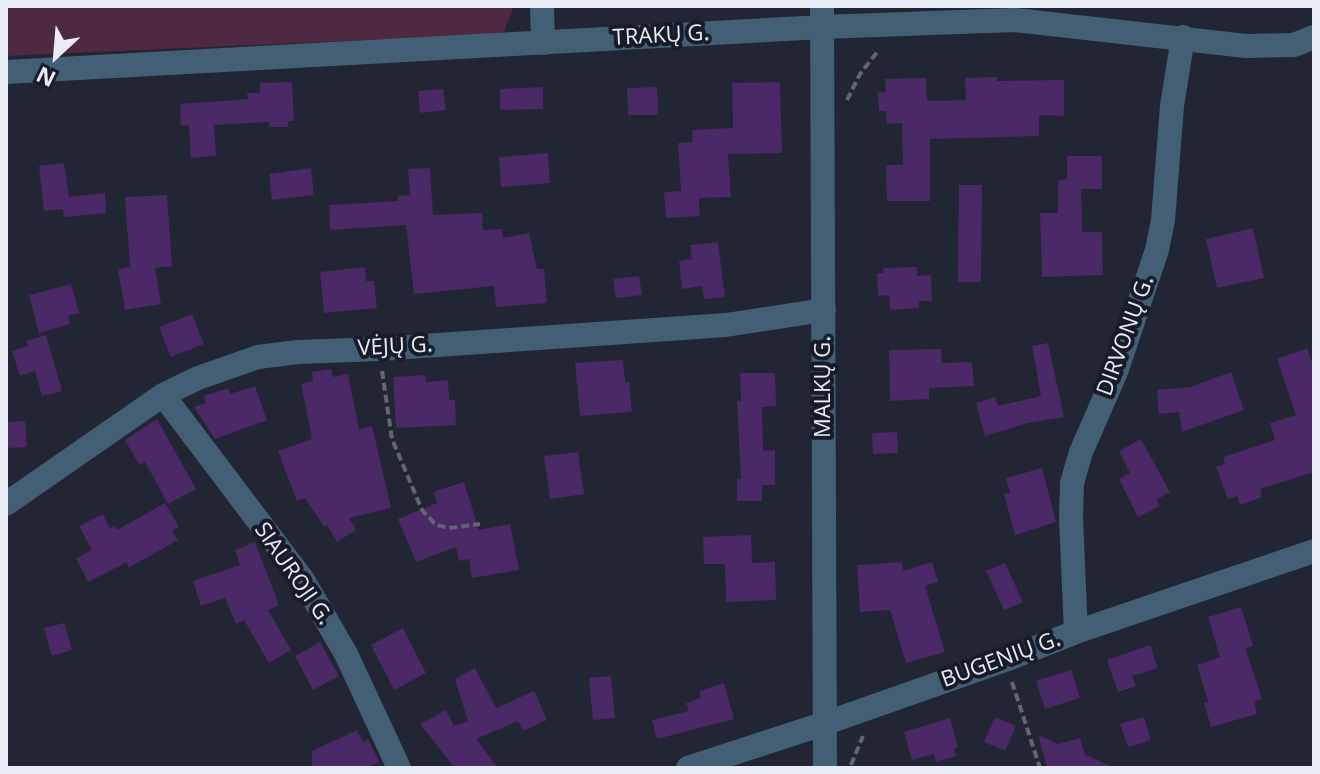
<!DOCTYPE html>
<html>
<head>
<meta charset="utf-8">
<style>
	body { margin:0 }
	#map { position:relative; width:1320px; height:774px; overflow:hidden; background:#222533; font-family:"Open Sans",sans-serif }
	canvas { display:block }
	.frame { position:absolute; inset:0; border:8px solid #e9ecf5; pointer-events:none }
	.north { position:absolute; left:16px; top:16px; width:80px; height:80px; -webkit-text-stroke:6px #181b29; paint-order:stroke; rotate:206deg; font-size:22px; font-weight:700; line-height:32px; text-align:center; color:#e9ecf5 }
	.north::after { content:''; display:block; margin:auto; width:28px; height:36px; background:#e9ecf5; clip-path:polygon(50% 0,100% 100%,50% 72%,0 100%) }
</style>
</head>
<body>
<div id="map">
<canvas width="1320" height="774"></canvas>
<div class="frame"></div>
<div class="north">N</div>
</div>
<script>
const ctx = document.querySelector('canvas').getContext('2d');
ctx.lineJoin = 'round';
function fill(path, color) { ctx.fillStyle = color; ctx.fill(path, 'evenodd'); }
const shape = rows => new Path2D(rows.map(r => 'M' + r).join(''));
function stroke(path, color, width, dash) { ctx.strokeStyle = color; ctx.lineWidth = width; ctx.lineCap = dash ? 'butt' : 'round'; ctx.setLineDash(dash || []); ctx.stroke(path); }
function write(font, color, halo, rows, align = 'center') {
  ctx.font = font + ' "Open Sans",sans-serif'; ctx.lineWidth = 8; ctx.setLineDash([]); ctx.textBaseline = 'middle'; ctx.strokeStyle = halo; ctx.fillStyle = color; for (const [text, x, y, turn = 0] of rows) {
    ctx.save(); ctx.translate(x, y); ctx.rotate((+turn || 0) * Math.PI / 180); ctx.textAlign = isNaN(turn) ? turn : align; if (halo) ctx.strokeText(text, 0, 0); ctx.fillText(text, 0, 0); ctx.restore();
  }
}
fill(shape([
	[6,6,514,6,503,34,6,56]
]), '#4f2842');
fill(shape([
	[997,77,997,81,1064,80,1064,116,1039,115,1039,136,930,139,930,201,887,201,886,165,903,165,902,123,887,124,886,111,879,111,878,92,886,92,885,79,926,78,927,101,966,100,965,78],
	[292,82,294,121,288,121,288,127,269,127,269,122,214,125,216,156,191,158,189,125,181,126,180,104,248,99,247,93,260,93,260,83],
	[780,82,782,153,728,154,731,197,699,198,700,216,666,218,664,192,681,191,678,143,693,142,692,130,733,128,732,83],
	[543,87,543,109,500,110,500,89],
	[657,87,658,115,628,115,627,88],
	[443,89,446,110,420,113,418,91],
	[548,153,550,183,501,187,499,157],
	[1067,156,1102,156,1102,189,1081,189,1082,232,1102,232,1103,275,1042,277,1040,213,1058,213,1058,180,1067,179],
	[64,163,69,197,105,193,106,213,64,217,63,209,44,211,39,166],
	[311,168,314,195,272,200,269,174],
	[430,168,433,215,482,213,483,230,502,229,503,238,529,233,537,269,544,269,547,303,496,307,494,286,414,294,406,225,330,230,329,205,398,201,398,196,410,195,408,169],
	[959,185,982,185,981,282,958,282],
	[167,195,172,266,155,268,161,304,125,310,118,269,130,267,125,197],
	[1253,228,1264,278,1217,288,1206,239],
	[718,242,725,297,704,299,702,286,682,289,679,261,692,259,690,245],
	[365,267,366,281,374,281,377,308,324,313,320,272],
	[917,267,917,276,931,275,932,301,919,301,919,308,890,310,889,295,878,296,877,273,884,273,883,268],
	[639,276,642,295,616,298,613,279],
	[71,284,79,313,68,316,70,324,39,333,29,295],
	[192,314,204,344,171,357,159,327],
	[46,335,62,391,42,396,35,371,20,376,12,351,28,346,26,341],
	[1048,343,1064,417,1028,423,985,436,976,403,995,397,998,406,1041,396,1032,346],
	[1307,348,1314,368,1314,472,1260,489,1262,497,1240,505,1237,496,1228,499,1216,467,1225,464,1223,457,1275,440,1270,423,1296,415,1277,359],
	[941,349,942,363,972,362,974,386,929,388,929,399,890,401,889,350],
	[623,360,625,383,629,382,632,412,580,416,575,363],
	[331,369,333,377,348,374,359,429,372,426,391,508,349,518,356,530,337,542,327,525,324,527,305,498,297,501,278,451,312,439,301,384,313,381,312,372],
	[1231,372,1244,410,1182,432,1179,412,1159,414,1157,390,1190,387],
	[740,373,775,373,776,406,762,407,763,451,775,450,775,485,762,485,762,501,737,501,737,479,741,479,737,401,741,401],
	[425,375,426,382,448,380,449,400,455,400,456,425,396,428,393,377],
	[255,386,267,420,215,439,194,407,206,403,204,396,228,388,230,394],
	[157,419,196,489,168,504,145,462,139,465,125,440],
	[25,421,27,447,6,448,6,422],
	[897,432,898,453,873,454,872,433],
	[1141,439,1170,492,1156,500,1160,506,1138,517,1119,479,1130,473,1119,451],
	[578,452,584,494,550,499,544,456],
	[1042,468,1056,522,1015,535,1004,494,1010,493,1006,478],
	[464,482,479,530,510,524,519,570,472,578,469,559,459,561,456,547,416,562,398,519,437,503,433,492],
	[165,503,179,527,172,531,178,540,128,568,127,562,88,582,76,558,92,550,79,526,103,514,110,529,115,526,117,530],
	[751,535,752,563,775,562,776,600,726,602,725,564,704,564,703,537],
	[255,542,279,605,268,610,291,650,269,663,244,620,236,624,225,598,201,606,193,581,240,565,235,550],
	[902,562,903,571,932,562,938,582,925,586,945,652,906,663,890,610,860,612,857,565],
	[1005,563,1023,602,1004,610,986,571],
	[1241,607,1253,646,1245,648,1262,699,1254,701,1257,714,1211,727,1204,703,1208,702,1197,665,1220,657,1208,617],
	[64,623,72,650,52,656,44,628],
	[403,628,426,673,394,690,371,645],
	[320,642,339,676,313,690,295,656],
	[1150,645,1158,668,1132,676,1136,686,1118,692,1107,660],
	[475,668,496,708,534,691,547,720,523,731,518,721,476,739,498,768,455,768,420,724,446,710,454,726,468,721,455,679],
	[1071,670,1080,698,1045,709,1036,681],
	[611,676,615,718,593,720,589,678],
	[724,683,734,719,657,739,652,720,689,711,686,703,701,698,699,691],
	[995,717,1016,726,1005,751,984,742],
	[1144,717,1151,740,1128,747,1120,724],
	[950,718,958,747,954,748,956,756,936,762,934,754,912,760,904,732],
	[357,730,363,742,368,739,379,762,367,768,312,768,312,751],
	[1038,735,1058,744,1080,738,1085,755,1115,768,1047,768]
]), '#4b2866');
stroke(shape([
	[847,100,860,74,878,51],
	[382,371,392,439,422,510,436,525,449,528,480,524],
	[1012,682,1040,768],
	[851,765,863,736]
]), '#636672', 4, [8, 4]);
stroke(shape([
	[542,6,543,43],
	[822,6,825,768],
	[6,72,822,27,1015,20,1246,46,1294,45,1314,37],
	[163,395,303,580,346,654,399,768],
	[6,504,163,395,198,378,258,357,298,352,380,349,726,325,824,310],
	[1076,632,1071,519,1072,483,1081,452,1116,372,1157,250,1163,220,1172,106,1183,37],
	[688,768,826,723,1005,660,1076,632,1314,551]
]), '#425f75', 24);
write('22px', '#e9ecf5', '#181b29', [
	["TRAKŲ G.",661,36,-3],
	["DIRVONŲ G.",1126,336,-70],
	["VĖJŲ G.",395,347,-3],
	["MALKŲ G.",824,387,-90],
	["SIAUROJI G.",293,574,55],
	["BUGENIŲ G.",1001,660,-20]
]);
</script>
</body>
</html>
